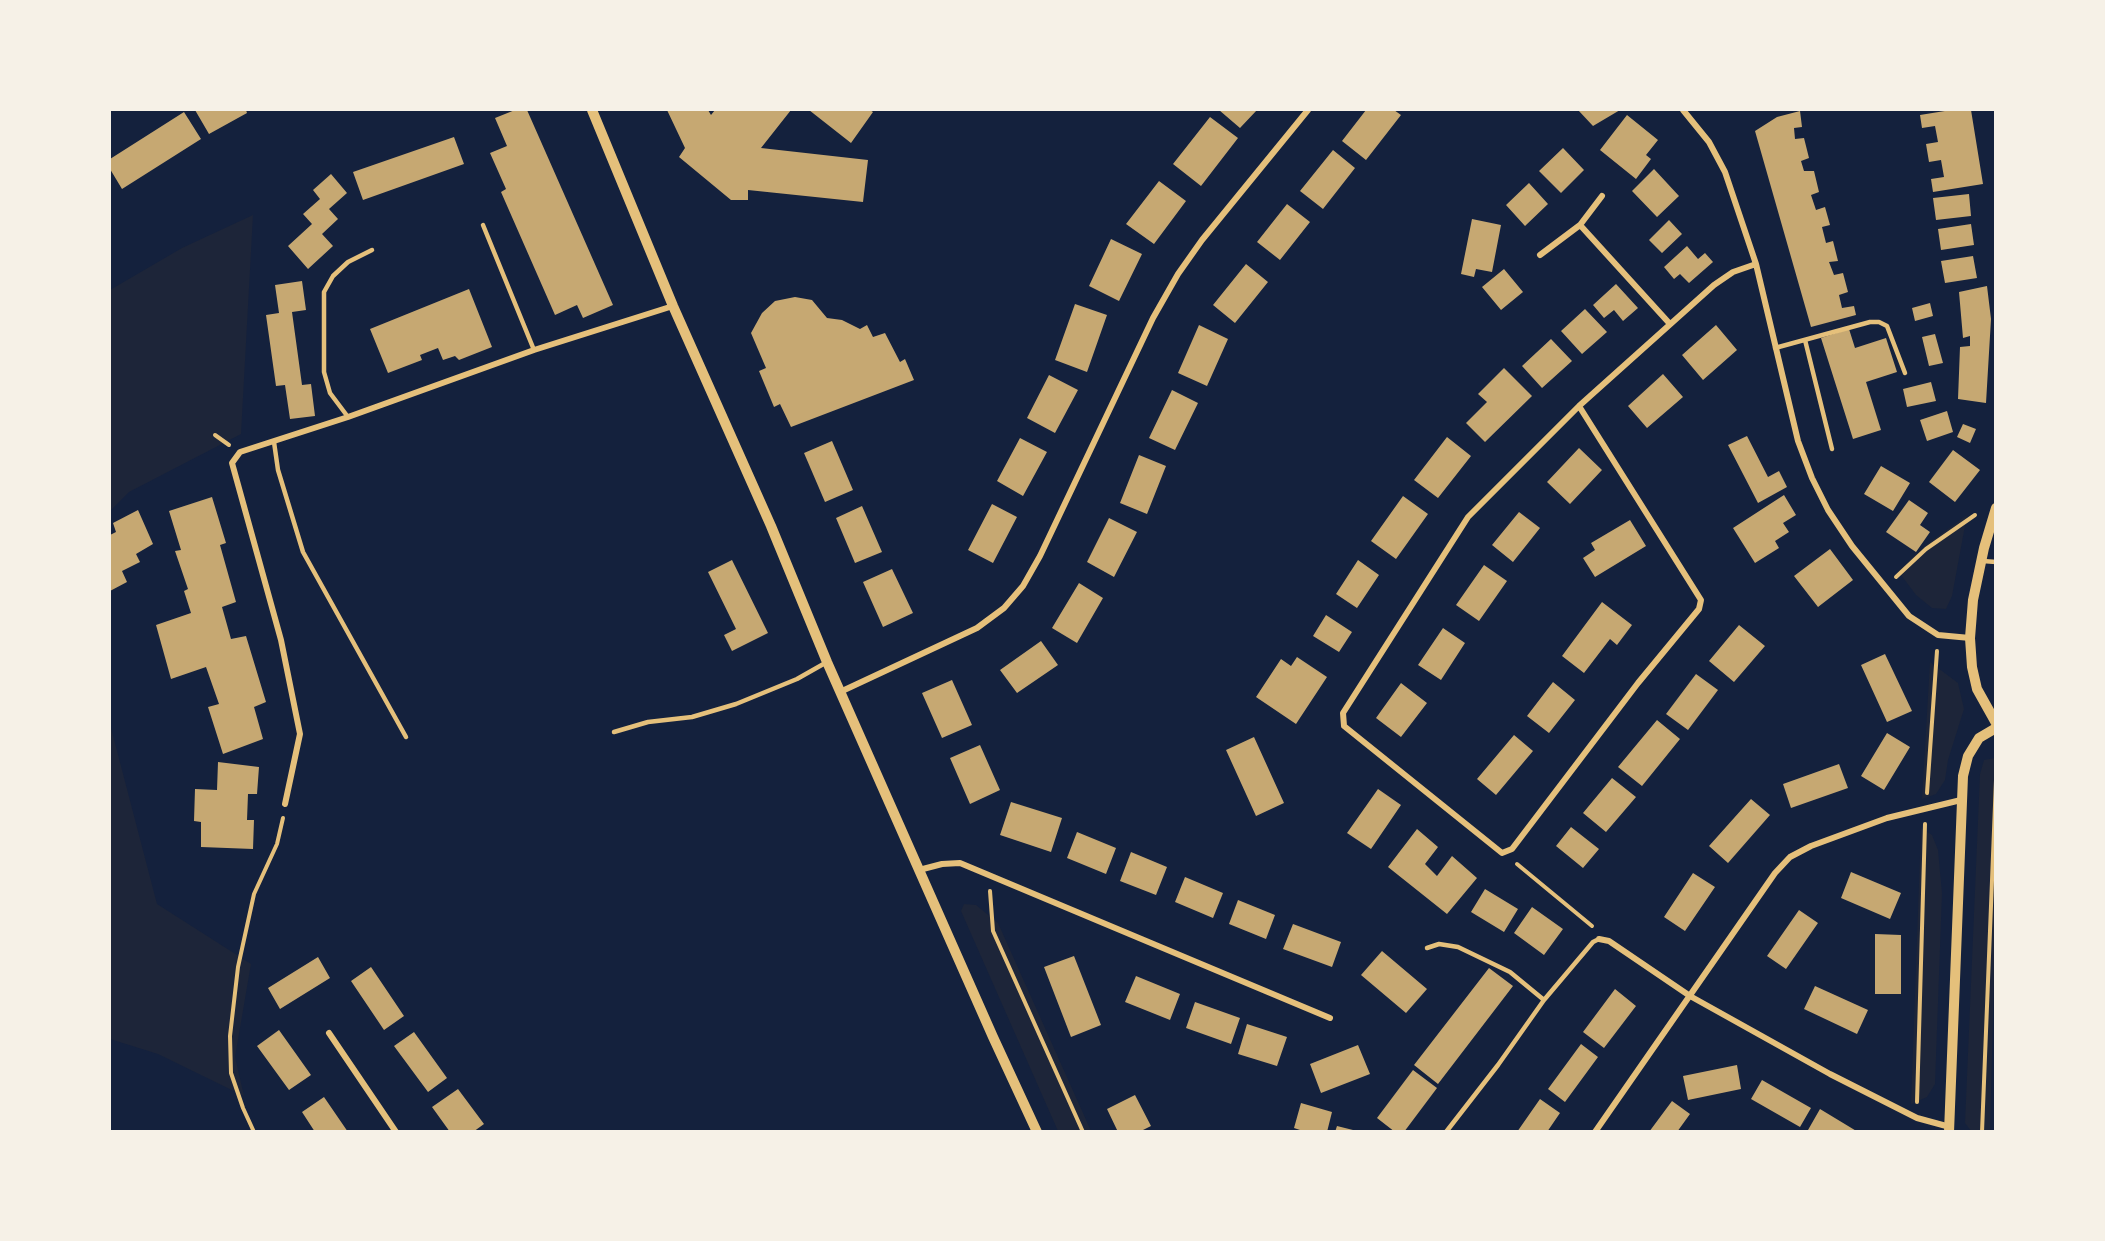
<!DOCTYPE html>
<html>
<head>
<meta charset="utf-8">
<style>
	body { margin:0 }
	#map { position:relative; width:2105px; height:1241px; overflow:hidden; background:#14213d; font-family:Rubik,sans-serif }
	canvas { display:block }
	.frame { position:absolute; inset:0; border:111px solid #f6f1e7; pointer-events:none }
</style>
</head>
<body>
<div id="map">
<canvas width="2105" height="1241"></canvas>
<div class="frame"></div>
</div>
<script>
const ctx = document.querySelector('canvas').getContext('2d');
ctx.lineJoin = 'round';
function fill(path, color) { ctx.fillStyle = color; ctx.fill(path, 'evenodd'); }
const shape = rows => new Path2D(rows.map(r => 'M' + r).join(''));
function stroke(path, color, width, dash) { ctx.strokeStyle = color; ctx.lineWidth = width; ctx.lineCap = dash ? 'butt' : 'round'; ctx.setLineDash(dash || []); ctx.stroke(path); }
fill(shape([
	[253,215,241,434,129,492,110,511,110,290,182,248],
	[1967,515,1952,596,1946,609,1932,608,1916,595,1898,571,1926,545],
	[1930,662,1958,683,1964,709,1948,760,1945,780,1936,794,1922,799],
	[110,724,157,904,251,964,235,1057,244,1096,158,1054,110,1039],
	[1995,758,1995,942,1990,1131,1971,1131,1965,1123,1980,774,1984,760],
	[1921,828,1932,835,1938,850,1942,893,1935,1084,1927,1097,1911,1104],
	[964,904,976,905,998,923,1091,1131,1058,1131,961,911]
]), '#1d2539');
fill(shape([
	[195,110,246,110,247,113,209,134],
	[515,110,527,110,613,305,583,318,577,305,555,315,501,192,506,189,490,153,507,146,495,118],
	[667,110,708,110,711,115,715,110,791,110,761,148,868,160,863,202,748,190,748,200,731,200,679,157,685,148],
	[809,110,870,110,873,112,851,143],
	[1219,110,1257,110,1240,128],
	[1366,110,1394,110,1401,115,1366,160,1342,141],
	[1578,110,1620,110,1593,126],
	[1951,110,1971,110,1983,184,1933,192,1931,179,1944,177,1941,160,1929,162,1926,144,1938,142,1935,126,1922,128,1920,115],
	[1800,111,1802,127,1794,128,1795,139,1804,138,1809,158,1801,161,1804,171,1814,171,1819,192,1811,195,1816,210,1825,207,1830,225,1822,227,1826,243,1833,241,1838,261,1829,262,1834,275,1843,273,1848,292,1839,295,1842,308,1854,306,1856,315,1811,327,1755,131,1777,117],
	[184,112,201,139,122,189,110,169,110,159],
	[1627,115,1658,140,1646,155,1651,159,1636,179,1600,150],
	[1210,117,1238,138,1201,186,1173,164],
	[454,137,464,164,363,200,353,172],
	[1563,148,1584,170,1561,193,1539,171],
	[1333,150,1355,168,1323,209,1300,191],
	[1654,169,1679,196,1657,217,1632,191],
	[331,174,347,193,329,209,338,219,322,234,333,246,308,269,288,246,312,224,303,214,320,199,313,190],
	[1159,181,1186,201,1154,244,1126,224],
	[1529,183,1548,204,1525,226,1506,205],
	[1969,194,1971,216,1936,220,1933,198],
	[1287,204,1310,222,1280,260,1257,242],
	[1472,219,1501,225,1492,272,1476,269,1474,277,1461,274],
	[1669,220,1682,234,1662,253,1649,240],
	[1971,224,1974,245,1941,250,1938,229],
	[1111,239,1142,254,1119,301,1089,286],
	[1687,246,1698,259,1705,253,1713,262,1689,283,1680,274,1674,279,1664,267],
	[1973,256,1977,278,1945,283,1941,261],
	[1246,264,1268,282,1235,323,1213,305],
	[1504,269,1523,292,1501,310,1482,287],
	[302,281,306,310,292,312,302,385,311,384,315,416,290,419,285,385,276,386,266,315,279,313,275,285],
	[1616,284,1638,308,1623,321,1614,310,1604,318,1593,305],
	[1987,286,1991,319,1986,403,1958,399,1960,347,1970,346,1970,336,1963,338,1959,292],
	[469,289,492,347,459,360,455,356,443,360,438,348,420,355,422,360,388,373,370,329],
	[795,297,812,300,827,318,842,320,860,329,867,325,873,337,885,333,900,362,905,359,914,380,791,427,780,404,774,407,759,371,766,368,751,333,762,313,775,301],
	[1930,303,1933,316,1915,321,1912,308],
	[1075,304,1107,315,1087,372,1055,360],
	[1585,309,1607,332,1582,354,1561,331],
	[1199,325,1228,339,1207,386,1178,373],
	[1716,325,1737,350,1703,380,1682,355],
	[1849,329,1855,348,1886,338,1897,372,1866,382,1881,430,1853,439,1821,338],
	[1935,334,1943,363,1929,366,1922,337],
	[1551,339,1572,361,1542,388,1522,366],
	[1504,368,1532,396,1485,442,1466,423,1487,402,1478,394],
	[1663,374,1683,397,1647,428,1628,406],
	[1049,375,1078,390,1055,433,1027,418],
	[1931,382,1936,401,1907,407,1903,389],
	[1172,390,1198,403,1175,450,1149,438],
	[1947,411,1953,432,1927,441,1920,420],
	[1963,424,1976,429,1970,443,1957,437],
	[1747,436,1768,477,1779,471,1787,487,1758,503,1728,445],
	[1447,437,1471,456,1438,498,1414,480],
	[1020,438,1047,452,1023,496,997,481],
	[832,441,853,490,825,502,804,453],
	[1579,448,1602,470,1570,504,1547,482],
	[1953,450,1980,470,1955,502,1929,482],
	[1139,455,1166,466,1147,514,1120,503],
	[1881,466,1910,483,1893,511,1864,494],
	[1784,495,1796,515,1783,523,1789,532,1775,541,1779,548,1755,563,1733,528],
	[1403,496,1428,514,1396,559,1371,541],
	[212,497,226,543,220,545,236,602,222,607,231,639,246,636,266,702,254,707,263,739,223,754,208,707,219,704,206,667,171,679,156,625,191,613,184,591,188,589,175,551,181,550,169,511],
	[1909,500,1928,513,1920,525,1930,532,1916,552,1886,532],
	[992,504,1017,517,993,563,968,550],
	[862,506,882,552,855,563,836,518],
	[138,510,153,544,136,554,140,562,122,571,127,582,110,591,110,535,116,532,113,523],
	[1519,512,1540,528,1513,562,1492,545],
	[1109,518,1137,532,1114,577,1087,562],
	[1630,520,1646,546,1595,577,1583,558,1595,550,1591,543],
	[1830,549,1853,580,1818,607,1794,576],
	[732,560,768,633,732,651,724,635,736,629,708,572],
	[1358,560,1379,575,1357,608,1336,594],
	[1484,565,1507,581,1479,621,1456,605],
	[892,569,913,613,883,627,863,582],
	[1079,583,1103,598,1077,643,1052,628],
	[1602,602,1632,625,1617,645,1610,639,1584,673,1562,656],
	[1326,615,1352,632,1339,652,1313,636],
	[1739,625,1765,646,1734,682,1709,661],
	[1443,628,1465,643,1441,680,1418,665],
	[1041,641,1058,665,1017,693,1000,670],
	[1885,654,1912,711,1887,722,1861,665],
	[1297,657,1327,677,1296,724,1256,697,1281,659,1291,666],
	[1696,674,1718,690,1688,730,1666,714],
	[952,680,972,725,942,738,922,693],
	[1553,682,1575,700,1549,733,1527,716],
	[1401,683,1427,703,1401,737,1376,718],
	[1657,720,1680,739,1642,786,1618,767],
	[1887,733,1910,747,1884,790,1861,776],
	[1514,735,1533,751,1496,795,1477,779],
	[1254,737,1284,803,1256,816,1226,750],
	[980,745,1000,790,970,804,950,758],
	[218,762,259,767,257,794,248,794,247,820,254,820,253,849,201,847,201,822,194,821,195,789,217,790],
	[1839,764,1848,788,1791,808,1783,784],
	[1612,778,1636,797,1606,832,1583,813],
	[1378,789,1401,805,1371,849,1347,833],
	[1751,799,1770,815,1728,863,1709,846],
	[1011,802,1062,818,1051,852,1000,835],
	[1571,827,1599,849,1583,868,1556,846],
	[1417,829,1438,847,1425,864,1437,876,1452,856,1477,878,1447,914,1388,867],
	[1077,832,1116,848,1106,874,1067,858],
	[1131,852,1167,867,1156,895,1120,881],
	[1851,872,1901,893,1890,919,1841,898],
	[1693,873,1715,887,1685,931,1664,917],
	[1185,877,1223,893,1213,918,1175,902],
	[1485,889,1518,909,1504,932,1471,912],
	[1238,900,1275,915,1266,939,1229,924],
	[1532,907,1563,929,1544,955,1514,933],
	[1799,910,1818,923,1786,969,1767,956],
	[1293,924,1341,942,1332,967,1283,949],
	[1875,934,1901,935,1901,994,1875,994],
	[1382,951,1427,989,1406,1013,1361,975],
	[1074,956,1101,1025,1071,1037,1044,967],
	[318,957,330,978,280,1009,268,988],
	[371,967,404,1016,384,1030,351,981],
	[1489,968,1513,986,1438,1084,1414,1065],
	[1136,976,1180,994,1170,1020,1125,1002],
	[1815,986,1868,1010,1857,1034,1804,1009],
	[1615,989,1636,1006,1604,1048,1583,1032],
	[1195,1002,1240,1018,1231,1044,1186,1028],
	[1247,1024,1287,1037,1277,1066,1238,1054],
	[279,1030,311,1075,289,1090,257,1046],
	[414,1032,447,1078,428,1092,394,1046],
	[1581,1044,1598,1057,1565,1102,1548,1089],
	[1358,1045,1370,1074,1321,1093,1310,1064],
	[1737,1065,1741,1089,1688,1100,1683,1076],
	[1413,1070,1437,1088,1404,1132,1395,1132,1377,1118],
	[1762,1080,1811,1108,1800,1127,1751,1099],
	[458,1089,484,1124,473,1132,450,1132,432,1107],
	[1135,1095,1151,1126,1139,1132,1118,1132,1107,1109],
	[324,1097,348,1132,315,1132,302,1112],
	[1540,1099,1560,1113,1547,1132,1517,1132],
	[1672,1101,1690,1114,1677,1132,1649,1132],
	[1301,1103,1332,1112,1327,1132,1306,1132,1294,1128],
	[1820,1109,1858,1132,1808,1130],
	[1337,1126,1357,1131,1357,1132,1335,1132]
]), '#c6a872');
stroke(shape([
	[215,435,229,445],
	[1896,577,1926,549,1975,515],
	[1927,793,1937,651],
	[1517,864,1592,926],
	[990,891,993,931,1083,1132],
	[1917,1102,1925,824],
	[254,1132,243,1108,231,1073,230,1036,238,967,254,894,277,844,283,818],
	[1982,1132,1996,780]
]), '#e5c07b', 4);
stroke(shape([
	[483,225,534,350],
	[1805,340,1832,449],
	[1775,348,1870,322,1879,322,1887,326,1905,373],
	[348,417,330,393,324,372,324,292,333,276,348,262,372,250],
	[274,442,278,470,303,552,406,737],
	[1983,561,1996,562],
	[614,732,648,722,692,717,736,704,797,679,827,662],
	[1427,948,1439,944,1458,947,1510,972,1544,1000],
	[1446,1132,1498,1065,1544,1000,1593,942,1599,939]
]), '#e5c07b', 4.5);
stroke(shape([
	[1683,110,1709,142,1725,172,1756,264,1798,441,1812,478,1828,510,1852,546,1909,616,1938,635,1970,638],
	[1580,225,1670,324],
	[1540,255,1580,225,1602,196],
	[1579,406,1468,517,1343,713,1344,726,1502,853,1512,849,1638,683,1699,609,1701,600,1579,406,1714,285,1733,272,1756,264],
	[840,692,977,628,1004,608,1023,586,1040,556,1153,318,1178,274,1202,240,1308,110],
	[285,804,300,734,281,640,232,463,240,452,348,417,534,350,673,306],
	[919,870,942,864,960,863,1330,1018],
	[1599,939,1609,941,1690,996,1830,1074,1917,1118,1950,1127],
	[329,1033,396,1132],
	[1595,1132,1775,873,1790,857,1811,846,1887,818,1961,800]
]), '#e5c07b', 6);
stroke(shape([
	[592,110,673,306,771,526,827,662,993,1037,1037,1132],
	[1996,508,1984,548,1973,600,1970,638,1972,667,1977,689,1996,723],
	[1949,1132,1963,776,1968,756,1979,738,1996,728]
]), '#e5c07b', 10);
</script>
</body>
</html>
